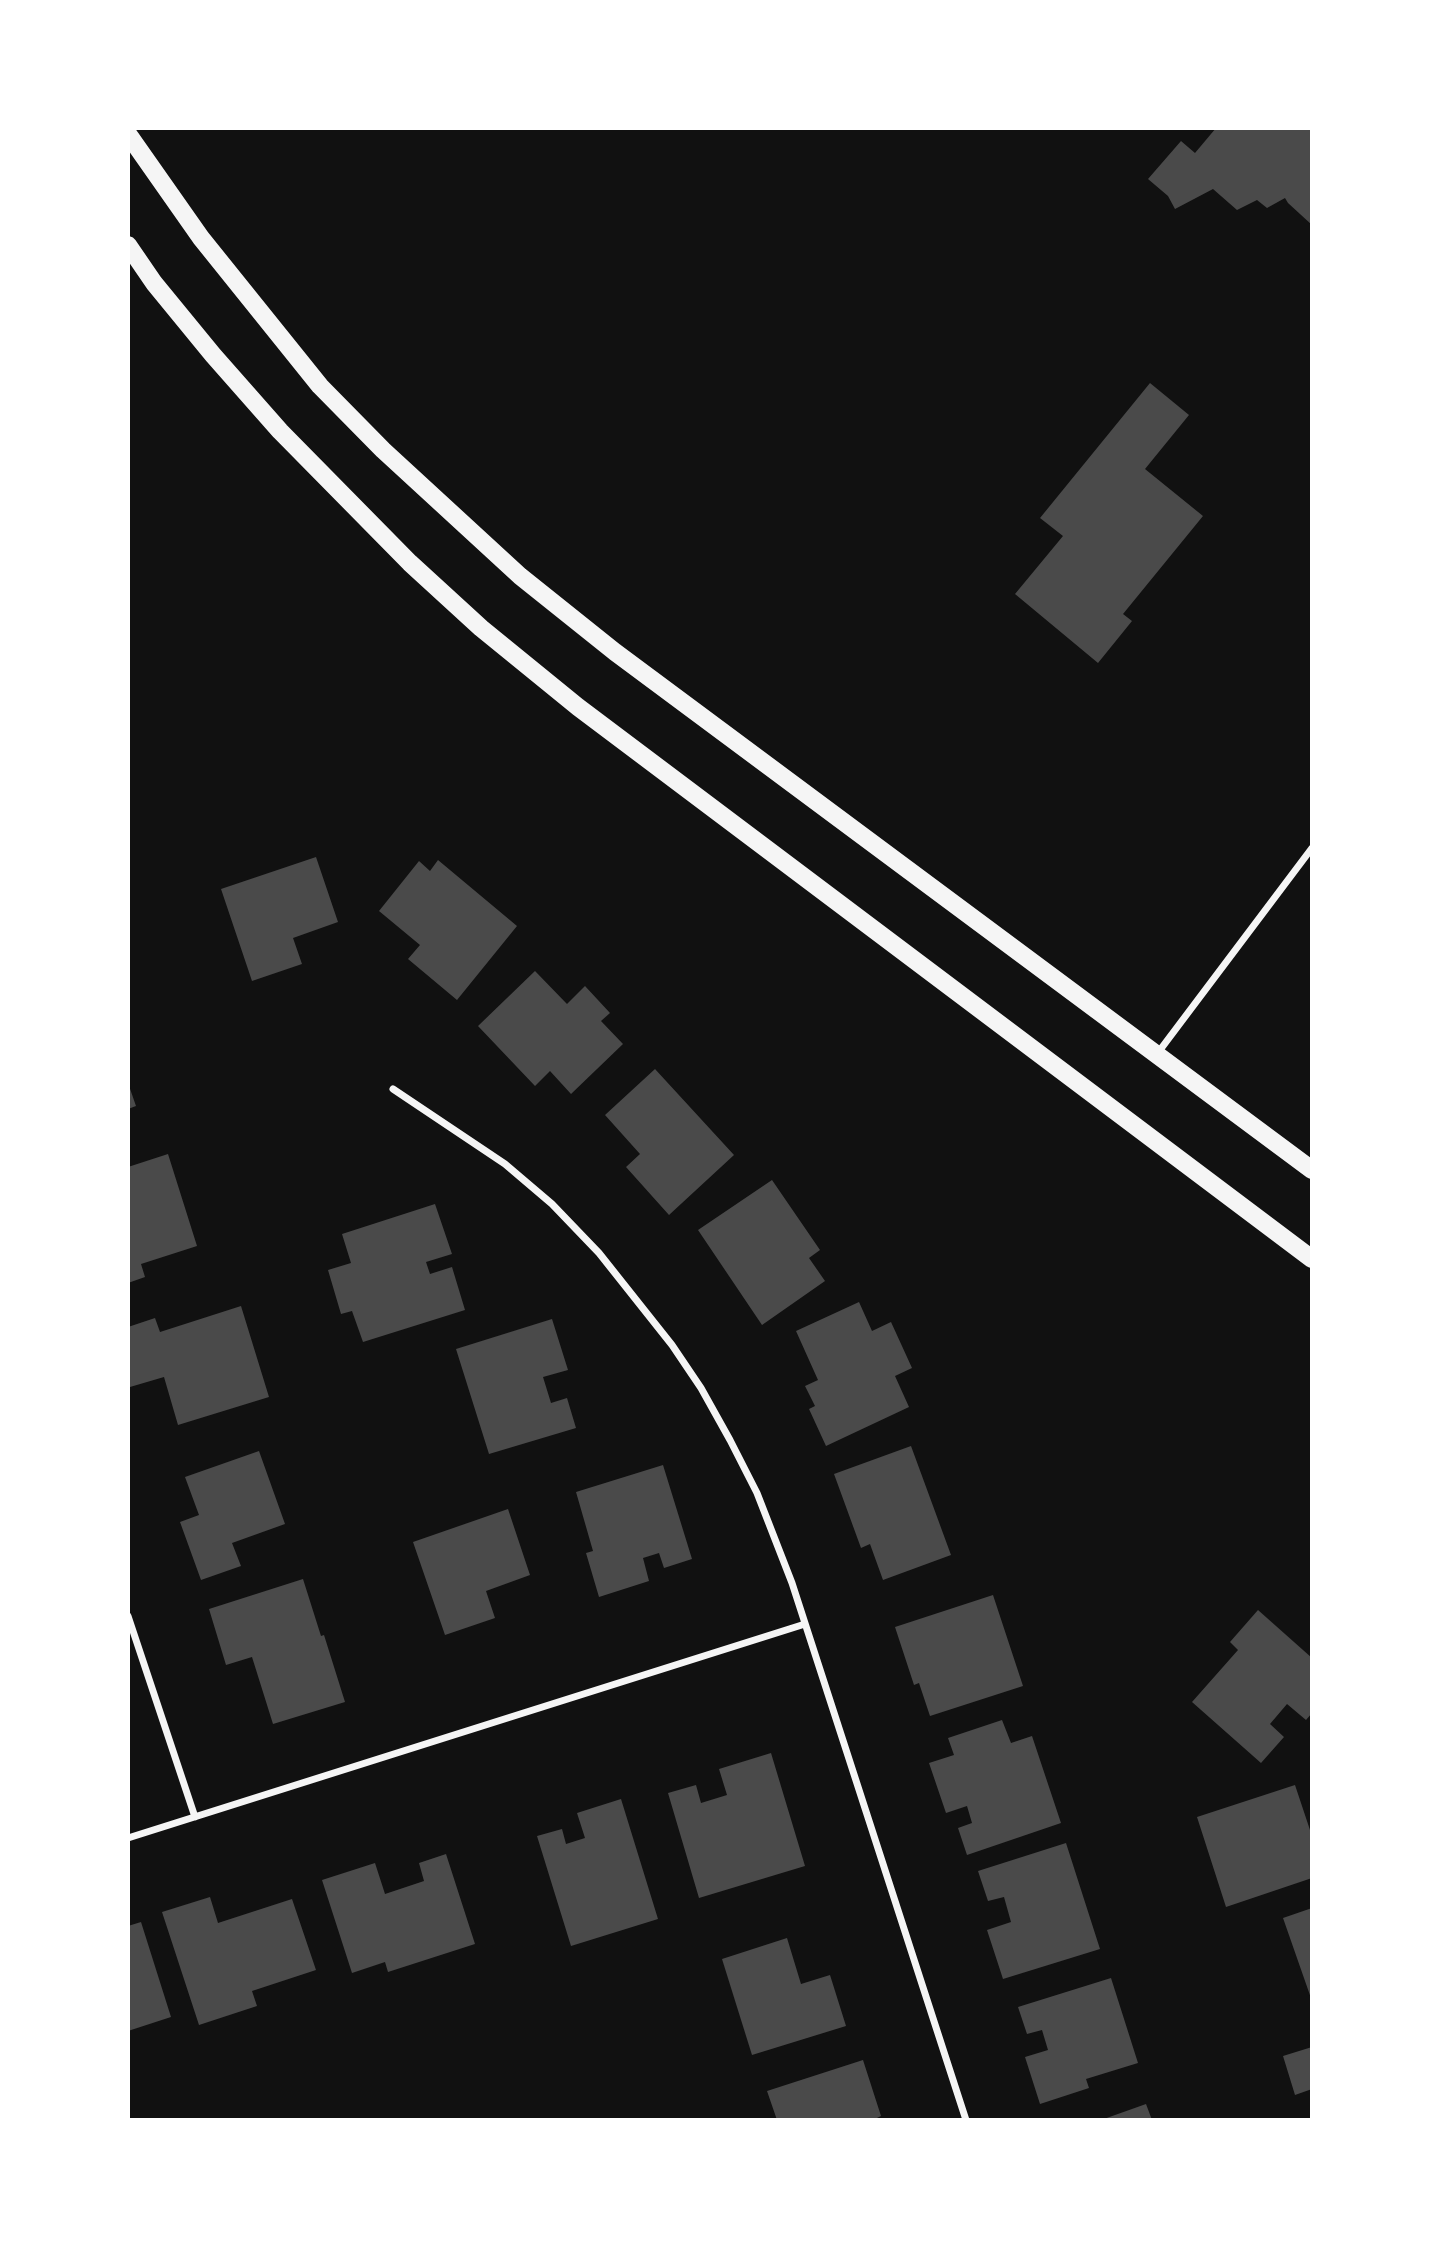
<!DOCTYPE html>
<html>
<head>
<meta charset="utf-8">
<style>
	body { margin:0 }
	#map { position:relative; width:1440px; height:2248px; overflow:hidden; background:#111; font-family:Jost,sans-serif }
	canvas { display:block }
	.frame { position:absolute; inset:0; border:130px solid #fff; pointer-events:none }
</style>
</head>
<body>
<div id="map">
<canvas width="1440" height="2248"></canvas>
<div class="frame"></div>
</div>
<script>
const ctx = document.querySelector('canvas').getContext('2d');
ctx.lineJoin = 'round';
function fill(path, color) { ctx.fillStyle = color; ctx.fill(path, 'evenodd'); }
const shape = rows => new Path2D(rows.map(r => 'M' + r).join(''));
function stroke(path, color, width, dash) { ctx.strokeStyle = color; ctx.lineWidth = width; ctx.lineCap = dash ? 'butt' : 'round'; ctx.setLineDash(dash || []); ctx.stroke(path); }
fill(shape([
	[1216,128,1312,128,1312,225,1288,203,1285,198,1267,208,1257,200,1237,210,1213,189,1175,209,1168,196,1148,179,1181,141,1195,153],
	[1150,383,1189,415,1145,469,1203,516,1123,614,1132,621,1098,663,1015,594,1063,536,1040,518],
	[316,857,338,922,293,938,302,964,252,981,221,889],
	[438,860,517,926,457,1000,408,959,420,945,379,911,419,861,430,871],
	[535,971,567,1004,585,986,610,1013,601,1021,623,1044,571,1094,550,1071,535,1086,478,1026],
	[655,1069,734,1155,669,1215,626,1167,640,1154,605,1115],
	[128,1083,136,1106,128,1109],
	[168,1154,197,1246,141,1264,145,1277,128,1283,128,1167],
	[772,1180,820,1250,809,1258,825,1281,762,1325,698,1230],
	[435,1204,452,1254,426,1262,430,1274,452,1267,465,1310,363,1342,352,1311,341,1314,328,1270,351,1263,342,1234],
	[859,1302,872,1331,891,1322,912,1368,895,1376,909,1407,826,1446,809,1409,815,1406,805,1386,818,1380,796,1331],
	[241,1306,269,1397,178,1425,164,1377,130,1387,128,1380,128,1327,155,1318,160,1332],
	[552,1319,568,1370,543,1377,551,1403,567,1398,576,1428,489,1454,456,1349],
	[911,1446,951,1555,883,1580,870,1544,861,1548,834,1474],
	[259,1451,285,1524,232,1543,241,1566,201,1580,180,1522,199,1515,185,1477],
	[663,1465,692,1559,664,1568,659,1553,643,1558,649,1581,599,1597,586,1553,593,1551,576,1492],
	[508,1509,530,1575,486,1591,495,1618,445,1635,413,1542],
	[303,1579,321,1636,324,1635,345,1702,273,1724,252,1657,226,1665,209,1609],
	[993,1595,1023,1686,930,1716,919,1683,914,1685,895,1627],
	[1258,1610,1312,1658,1312,1713,1306,1720,1287,1704,1270,1724,1284,1737,1261,1763,1192,1702,1238,1650,1230,1642],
	[1002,1720,1011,1743,1032,1736,1061,1823,967,1855,958,1828,972,1823,967,1806,946,1813,929,1763,954,1755,948,1738],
	[771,1753,805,1866,699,1898,668,1793,696,1785,701,1803,727,1795,719,1769],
	[1295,1785,1312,1836,1312,1878,1226,1907,1197,1817],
	[621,1799,658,1919,571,1946,537,1836,562,1829,566,1844,585,1838,577,1813],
	[1066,1843,1100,1949,1003,1979,987,1930,1011,1922,1004,1897,988,1901,978,1871],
	[446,1854,475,1944,388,1972,385,1962,352,1973,322,1880,375,1863,385,1894,424,1881,419,1863],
	[210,1897,218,1923,292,1899,316,1970,252,1991,257,2006,199,2025,162,1912],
	[1312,1908,1312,2001,1283,1918],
	[141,1922,171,2017,128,2031,128,1926],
	[787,1938,801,1984,830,1975,846,2026,752,2055,722,1959],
	[1111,1978,1138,2063,1086,2079,1089,2088,1040,2104,1025,2057,1048,2050,1042,2030,1027,2034,1018,2007],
	[1312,2047,1312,2089,1295,2095,1283,2056],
	[863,2060,881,2116,873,2120,777,2120,767,2091],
	[1146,2104,1152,2120,1101,2120]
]), '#4a4a4a');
stroke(shape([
	[1157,1054,1312,848],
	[393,1089,505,1164,552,1204,599,1253,672,1345,701,1388,730,1440,757,1493,792,1583,966,2120],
	[128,1616,195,1817],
	[128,1838,805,1624]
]), '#f5f5f5', 7);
stroke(shape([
	[128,134,201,238,320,386,383,450,520,576,615,652,1312,1170],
	[128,245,154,283,213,355,280,431,410,563,481,628,578,707,1312,1259]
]), '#f5f5f5', 18);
</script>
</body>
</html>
